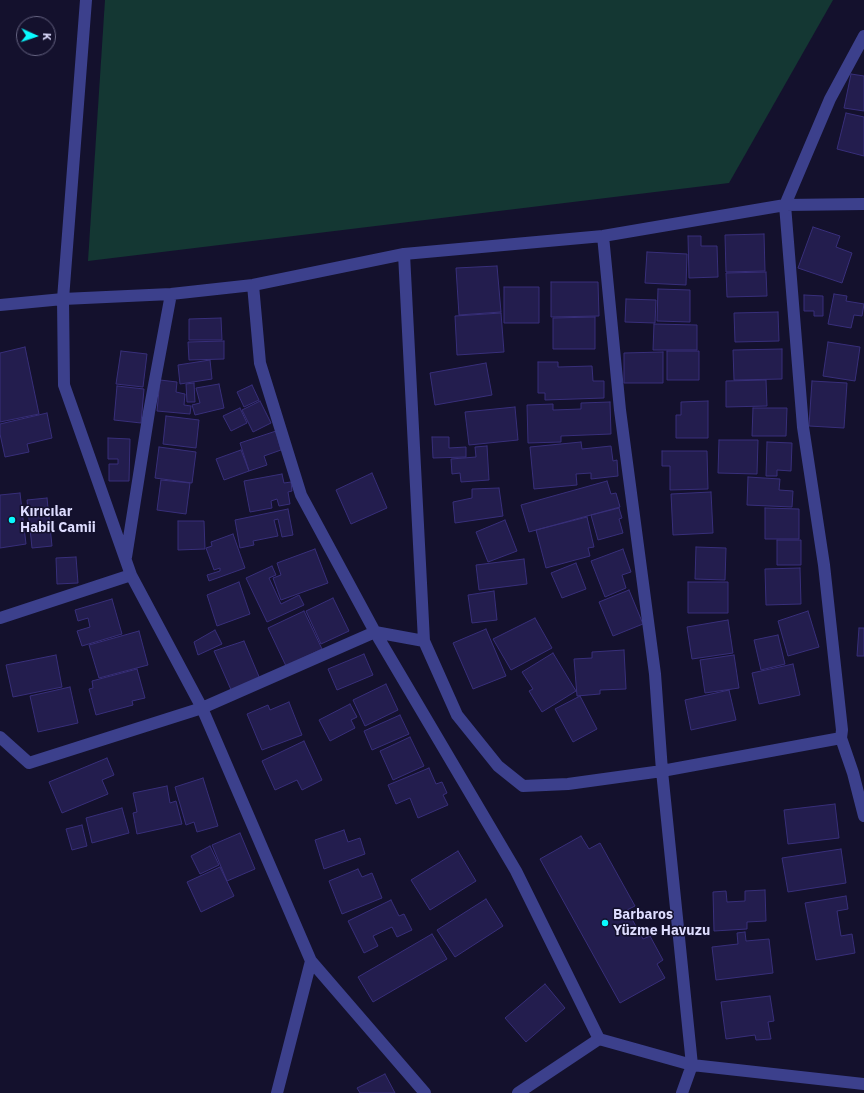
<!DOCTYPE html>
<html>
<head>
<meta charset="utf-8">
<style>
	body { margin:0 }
	#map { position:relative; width:864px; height:1093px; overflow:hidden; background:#14112d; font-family:"IBM Plex Sans",sans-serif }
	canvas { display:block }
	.north { position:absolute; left:16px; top:16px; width:40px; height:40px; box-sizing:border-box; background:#14112d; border:1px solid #656381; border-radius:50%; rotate:93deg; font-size:11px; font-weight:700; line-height:16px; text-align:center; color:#deddff }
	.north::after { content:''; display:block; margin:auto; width:14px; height:18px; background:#09faff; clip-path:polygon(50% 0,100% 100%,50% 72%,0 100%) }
</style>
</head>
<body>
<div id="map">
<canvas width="864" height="1093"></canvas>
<div class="north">K</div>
</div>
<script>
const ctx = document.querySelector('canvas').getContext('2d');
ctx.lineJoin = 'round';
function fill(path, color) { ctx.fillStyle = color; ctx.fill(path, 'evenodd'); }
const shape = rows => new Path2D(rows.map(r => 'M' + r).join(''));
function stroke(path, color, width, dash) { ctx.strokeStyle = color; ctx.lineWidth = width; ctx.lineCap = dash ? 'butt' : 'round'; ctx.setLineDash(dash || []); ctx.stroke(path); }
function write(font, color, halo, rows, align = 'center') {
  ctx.font = font + ' "IBM Plex Sans",sans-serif'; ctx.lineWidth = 3; ctx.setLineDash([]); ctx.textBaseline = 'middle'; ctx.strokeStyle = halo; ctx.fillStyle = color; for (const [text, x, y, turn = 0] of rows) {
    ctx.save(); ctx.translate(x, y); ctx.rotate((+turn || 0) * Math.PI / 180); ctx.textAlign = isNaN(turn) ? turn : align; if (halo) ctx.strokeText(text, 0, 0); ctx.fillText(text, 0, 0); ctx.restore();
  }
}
fill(shape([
	[105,0,833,0,729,183,88,261]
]), '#143733');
const building = shape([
	[851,74,864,76,864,111,844,108,851,74],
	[846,113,864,117,864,156,837,149,846,113],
	[813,227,840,236,836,247,852,253,842,283,798,268,813,227],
	[764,234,765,271,726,272,725,235,764,234],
	[688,236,701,236,701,246,717,246,718,277,689,278,688,236],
	[647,252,687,254,686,285,645,283,647,252],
	[497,266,501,312,459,315,456,268,497,266],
	[766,272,767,296,727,297,726,273,766,272],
	[551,282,598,282,599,316,551,317,551,282],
	[504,287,539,287,539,323,504,323,504,287],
	[658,289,690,290,690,322,657,321,658,289],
	[834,294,847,296,846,301,864,304,862,316,854,315,851,328,828,324,834,294],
	[804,295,823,296,823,316,814,316,814,311,804,311,804,295],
	[626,299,656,300,655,323,625,322,626,299],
	[778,312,779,341,735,342,734,313,778,312],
	[501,313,504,352,457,355,455,316,501,313],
	[595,317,595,349,553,349,553,318,595,317],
	[221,318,222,340,189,340,189,319,221,318],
	[654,324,697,325,697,350,653,350,654,324],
	[224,341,224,359,189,360,188,342,224,341],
	[828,342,860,347,855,381,823,376,828,342],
	[25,347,39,414,0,422,0,353,25,347],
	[782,349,782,379,734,380,733,350,782,349],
	[121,351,147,354,143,387,116,384,121,351],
	[667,351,699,351,699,380,667,380,667,351],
	[663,352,663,383,624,383,624,353,663,352],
	[210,360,212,379,180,384,178,365,210,360],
	[538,362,558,362,558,367,592,366,593,381,604,381,604,398,545,400,545,393,538,393,538,362],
	[486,363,492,395,435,405,430,373,486,363],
	[160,380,177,382,176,392,185,394,184,405,191,406,190,414,157,411,160,380],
	[766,380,767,406,726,407,726,381,766,380],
	[812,381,847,383,844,428,809,426,812,381],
	[194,383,195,402,187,402,186,384,194,383],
	[219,384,224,408,195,415,192,405,200,403,196,388,219,384],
	[252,385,259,400,244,407,237,392,252,385],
	[117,386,144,389,141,423,114,420,117,386],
	[260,401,271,423,253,432,242,410,260,401],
	[708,401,708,438,676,438,676,415,681,415,681,402,708,401],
	[610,402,611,434,561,436,561,442,528,443,527,405,553,404,553,410,581,409,581,403,610,402],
	[515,407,518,440,469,445,465,412,515,407],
	[240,408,247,423,231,431,223,416,240,408],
	[753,408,787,408,786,436,752,436,753,408],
	[47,413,52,438,27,444,29,452,5,457,0,434,0,424,47,413],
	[166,416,199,420,196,448,163,444,166,416],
	[276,431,281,450,264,456,267,465,249,471,240,443,276,431],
	[432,437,449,437,449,448,466,447,466,457,433,458,432,437],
	[108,438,130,439,129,481,109,481,109,464,118,464,118,459,108,459,108,438],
	[719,440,758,440,757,474,718,473,719,440],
	[581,442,582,449,611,446,613,461,617,460,618,476,591,479,591,473,576,474,577,485,534,489,530,447,581,442],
	[767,442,792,443,791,471,777,470,777,476,766,476,767,442],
	[487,446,489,480,461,482,460,473,452,474,451,459,476,457,475,447,487,446],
	[159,447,196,452,192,483,155,478,159,447],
	[241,450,249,471,224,480,216,459,241,450],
	[662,451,707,451,708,489,670,490,670,466,662,466,662,451],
	[372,473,387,508,351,524,336,490,372,473],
	[282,474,284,483,291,482,292,491,288,492,290,504,279,506,277,499,271,501,272,508,250,512,244,481,282,474],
	[748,477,780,479,779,490,793,491,792,507,747,505,748,477],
	[161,480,190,483,186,514,157,510,161,480],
	[607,481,611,494,616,493,620,507,529,532,521,505,607,481],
	[499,488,503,516,455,523,453,502,472,498,472,489,499,488],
	[711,492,713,533,673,535,671,494,711,492],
	[20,493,26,544,0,548,0,495,20,493],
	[47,498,52,546,32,548,27,500,47,498],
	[619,508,622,518,619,519,623,533,598,540,591,515,619,508],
	[765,508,799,509,799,539,765,539,765,508],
	[288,509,293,535,282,537,278,519,274,520,278,536,253,541,254,545,240,548,235,520,288,509],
	[587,517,594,547,588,548,590,556,546,568,536,530,587,517],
	[505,520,517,551,488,562,476,532,505,520],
	[178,521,204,521,205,549,178,550,178,521],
	[233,534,245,568,209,581,207,575,220,571,220,568,214,570,206,548,212,546,211,542,233,534],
	[777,540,801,540,801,565,777,565,777,540],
	[696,547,726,548,725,580,695,579,696,547],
	[315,549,328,583,281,600,273,578,281,575,277,563,315,549],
	[623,549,631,572,622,575,626,588,605,597,591,561,623,549],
	[76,557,78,583,57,584,56,558,76,557],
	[524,559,527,584,479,590,476,565,524,559],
	[576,563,586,589,562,598,551,573,576,563],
	[272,566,276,575,269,578,281,604,299,595,304,605,267,622,246,578,272,566],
	[800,568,801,604,766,605,765,569,800,568],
	[239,582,250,614,217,626,207,595,239,582],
	[688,582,728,582,728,613,688,613,688,582],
	[629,590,643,624,613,636,599,602,629,590],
	[494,591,497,620,472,623,468,595,494,591],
	[333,598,349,631,321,644,306,611,333,598],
	[112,599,122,634,82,646,77,631,90,627,88,618,78,621,75,610,112,599],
	[304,611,322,649,286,666,268,628,304,611],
	[808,611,819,647,788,656,778,621,808,611],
	[535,618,552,648,511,670,493,639,535,618],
	[728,620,733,653,692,659,687,627,728,620],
	[859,628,864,628,864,656,857,656,859,628],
	[486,629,506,676,473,689,453,643,486,629],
	[215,630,222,644,198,655,194,642,215,630],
	[139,631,148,665,99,678,89,645,139,631],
	[778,635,785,664,761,670,754,640,778,635],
	[244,641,260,679,232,692,214,651,244,641],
	[624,650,626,689,600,690,600,694,577,696,574,659,592,658,592,652,624,650],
	[553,653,576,691,542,712,529,691,533,689,522,672,553,653],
	[364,654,373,675,337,690,328,669,364,654],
	[56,655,62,687,13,697,6,665,56,655],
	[734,655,739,688,705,693,700,660,734,655],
	[793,664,800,695,759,704,752,673,793,664],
	[137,669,145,698,132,701,133,705,96,715,89,689,93,688,92,681,137,669],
	[386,684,398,710,365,726,353,700,386,684],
	[70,687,78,723,38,732,30,696,70,687],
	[729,690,736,720,691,730,685,700,729,690],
	[580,696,597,729,573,742,555,709,580,696],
	[289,702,302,735,262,750,247,714,268,705,270,710,289,702],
	[350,704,357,717,351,720,355,728,330,741,319,720,350,704],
	[400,715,409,734,372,750,364,731,400,715],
	[410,737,424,766,393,780,380,751,410,737],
	[304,741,322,780,302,790,297,780,275,790,262,761,304,741],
	[107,758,114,775,102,780,108,794,62,813,49,782,107,758],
	[429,768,436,784,442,782,447,793,443,795,448,805,418,818,410,798,396,804,388,785,429,768],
	[203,778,218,826,197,832,194,822,186,825,175,787,203,778],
	[167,786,170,803,176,801,182,824,137,834,133,813,137,812,133,793,167,786],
	[835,804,839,838,788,844,784,810,835,804],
	[122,808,129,833,92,843,86,818,122,808],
	[82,825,87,846,72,850,66,829,82,825],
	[344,830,348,842,360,838,365,854,324,869,315,840,344,830],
	[240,833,255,869,227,881,212,845,240,833],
	[581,836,589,849,600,843,635,906,627,910,643,939,650,936,663,960,657,964,665,978,620,1003,540,859,581,836],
	[210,846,219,865,200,874,191,856,210,846],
	[841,849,846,883,788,892,782,858,841,849],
	[458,851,476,881,430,910,411,880,458,851],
	[220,867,234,896,201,912,187,882,220,867],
	[358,869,362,877,372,873,382,898,342,914,329,881,358,869],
	[765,890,766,921,747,922,747,929,714,931,713,892,726,891,727,902,745,901,745,891,765,890],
	[846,896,848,909,837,911,841,936,852,934,855,953,816,960,805,903,846,896],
	[486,899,503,926,455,957,437,930,486,899],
	[391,900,399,916,404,914,412,930,397,937,392,927,373,936,378,946,364,953,348,921,391,900],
	[745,932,746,941,769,939,773,973,716,980,712,947,738,944,737,933,745,932],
	[432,934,447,959,373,1002,358,977,432,934],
	[545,984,565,1008,526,1042,505,1018,545,984],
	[770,996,774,1021,768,1022,771,1039,756,1040,755,1035,726,1039,721,1002,770,996],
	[385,1074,395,1093,360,1093,357,1088,385,1074]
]);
fill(building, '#231d4e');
stroke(building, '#382f7a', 1);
stroke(shape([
	[86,0,63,299,64,385,131,575,202,708,311,961,425,1093],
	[864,36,830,99,785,205,803,427,824,565,842,730,841,738,853,773,864,816],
	[603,236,620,410,655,674,662,771,692,1065,682,1093],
	[404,254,424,641],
	[253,285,260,363,301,495,375,632,516,871,599,1039,692,1065,864,1084],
	[0,305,63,299,171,294,253,285,404,254,603,236,785,205,864,204],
	[126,557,149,412,171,294],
	[0,618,131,575],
	[0,737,29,763,202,708,375,632,424,641,457,715,498,766,523,786,568,784,662,771,841,738],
	[277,1093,311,961],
	[518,1093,599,1039]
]), '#3c408c', 12);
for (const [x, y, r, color] of [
	[12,520,4,"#09faff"],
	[605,923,4,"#09faff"]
]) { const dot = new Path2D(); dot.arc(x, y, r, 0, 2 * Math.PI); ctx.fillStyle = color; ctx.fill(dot); stroke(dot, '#14112d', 1.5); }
write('bold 14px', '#deddff', '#14112d', [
	["Kırıcılar",20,512],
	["Habil Camii",20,528],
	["Barbaros",613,915],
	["Yüzme Havuzu",613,931]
], 'left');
</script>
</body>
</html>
